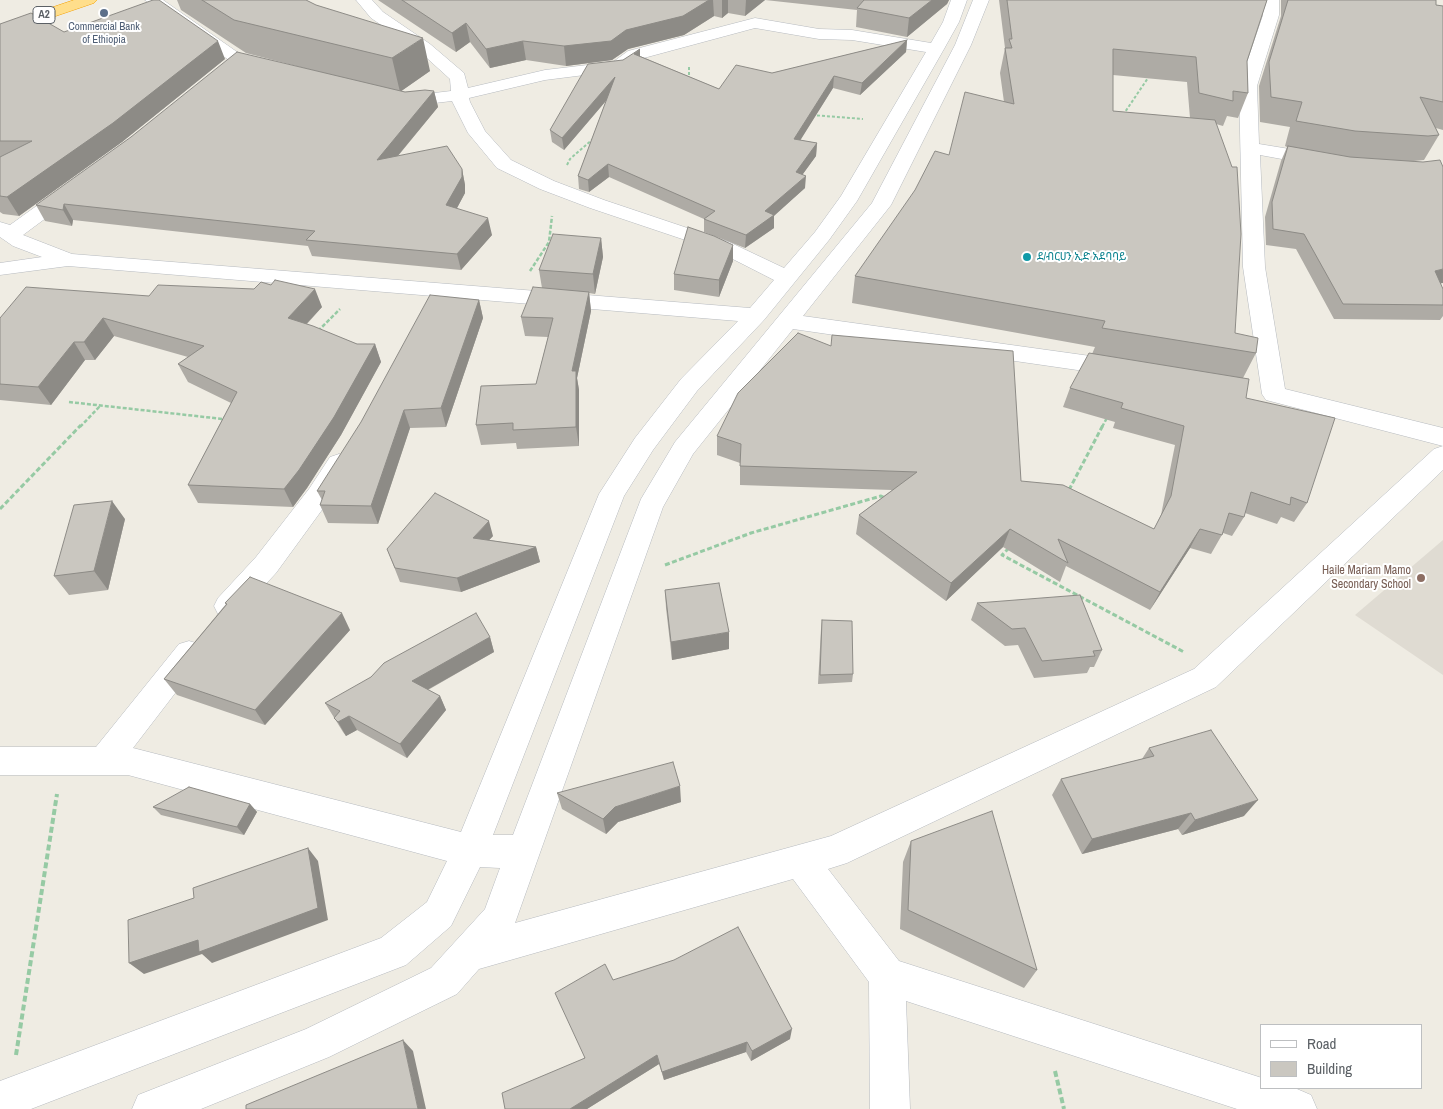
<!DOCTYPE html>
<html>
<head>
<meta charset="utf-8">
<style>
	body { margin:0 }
	#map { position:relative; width:1443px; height:1109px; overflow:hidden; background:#efece3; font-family:"Archivo Narrow",sans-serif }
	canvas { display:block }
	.legend { position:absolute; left:1260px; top:1024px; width:162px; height:65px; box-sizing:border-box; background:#fff; border:1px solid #bdbfc1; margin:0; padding:6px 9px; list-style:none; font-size:15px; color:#5b6065 }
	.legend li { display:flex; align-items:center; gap:10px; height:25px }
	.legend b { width:25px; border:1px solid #bdbfc1 }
</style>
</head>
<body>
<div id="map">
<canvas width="1443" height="1109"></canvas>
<ul class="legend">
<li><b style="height:6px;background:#fff"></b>Road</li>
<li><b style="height:14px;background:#cac7c0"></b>Building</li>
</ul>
</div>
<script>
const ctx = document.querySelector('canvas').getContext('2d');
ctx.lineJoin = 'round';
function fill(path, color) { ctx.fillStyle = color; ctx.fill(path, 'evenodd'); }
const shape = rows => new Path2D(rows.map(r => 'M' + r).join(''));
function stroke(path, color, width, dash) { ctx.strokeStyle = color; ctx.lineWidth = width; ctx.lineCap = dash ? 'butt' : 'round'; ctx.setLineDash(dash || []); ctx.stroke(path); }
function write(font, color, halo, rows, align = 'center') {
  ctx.font = font + ' "Archivo Narrow","Noto Sans Ethiopic",sans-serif'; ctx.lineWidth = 4; ctx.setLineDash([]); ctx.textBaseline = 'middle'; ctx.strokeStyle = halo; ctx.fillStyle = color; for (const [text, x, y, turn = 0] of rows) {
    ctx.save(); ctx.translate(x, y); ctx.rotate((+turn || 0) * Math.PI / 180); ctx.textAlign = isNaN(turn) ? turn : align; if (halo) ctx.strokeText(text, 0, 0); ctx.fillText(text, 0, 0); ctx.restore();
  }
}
fill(shape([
	[1443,540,1443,675,1355,615]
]), '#dfdbd2');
const minor = shape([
	[145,0,163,0,247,59,245,63,239,64,233,63,145,0],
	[356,0,372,0,383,12,430,44,464,73,468,88,545,70,613,62,628,51,755,18,819,29,852,30,931,43,943,22,951,0,967,0,959,22,944,49,857,201,829,240,764,320,697,391,653,450,624,496,493,835,513,835,641,499,675,442,872,203,955,45,973,0,989,0,971,45,891,205,803,316,1119,360,1127,363,1131,368,1127,373,1119,376,793,329,693,454,663,507,515,923,831,836,1194,669,1434,449,1443,446,1443,470,1216,687,847,863,828,869,899,961,1262,1078,1262,1088,1297,1089,1311,1095,1317,1109,1237,1109,906,1001,910,1109,870,1109,869,982,793,879,479,969,457,994,329,1057,201,1109,132,1109,138,1095,306,1029,431,968,485,909,500,868,480,867,451,926,406,965,31,1109,0,1109,0,1081,381,938,427,902,447,861,128,775,0,775,0,747,96,747,179,644,189,641,199,644,204,653,199,662,133,748,461,832,599,494,635,438,681,379,738,321,68,266,0,275,0,263,42,257,13,246,0,237,0,222,10,225,63,187,70,185,77,187,80,191,77,195,23,235,72,254,750,308,774,280,715,250,590,208,540,189,497,168,468,133,452,101,409,106,392,102,389,98,392,94,398,93,409,96,451,91,450,79,418,50,371,18,356,0],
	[755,28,819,39,852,40,926,52,841,196,815,232,784,268,729,242,604,200,554,181,511,160,485,131,470,102,469,98,545,80,624,70,640,59,755,28],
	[1263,0,1279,0,1279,15,1257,86,1259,144,1320,154,1327,156,1329,160,1327,164,1320,166,1260,155,1265,267,1285,389,1443,428,1443,446,1266,400,1262,394,1243,267,1239,86,1263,15,1263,0],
	[339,454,348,457,352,463,327,503,276,573,238,614,228,618,218,614,214,606,218,598,256,557,309,489,330,457,339,454]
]);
const highway = shape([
	[74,0,97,0,94,3,0,35,0,25,74,0]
]);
stroke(minor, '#b6babf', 1);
stroke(highway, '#f3a000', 1);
stroke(shape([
	[689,67,689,80],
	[812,115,863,119],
	[1123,115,1150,75],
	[567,165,570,159,594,138]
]), '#96caa4', 2, [3, 2]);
stroke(shape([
	[530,271,549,242,552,216],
	[318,331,340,309],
	[69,402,223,419,227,415],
	[80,427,101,405],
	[1102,427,1108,416]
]), '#96caa4', 2.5, [4, 2]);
stroke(shape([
	[1069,490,1103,425],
	[0,509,81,425],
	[1009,548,1002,555,1184,652],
	[665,565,751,533,881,496,887,499]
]), '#96caa4', 3, [5, 2.5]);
stroke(shape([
	[16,1055,57,794],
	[1055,1071,1064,1109]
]), '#96caa4', 4, [6, 3]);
fill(minor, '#fff');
fill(highway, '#ffde8b');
fill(shape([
	[177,0,306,0,430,71,401,91,405,92,434,91,438,107,398,156,462,169,465,185,465,193,457,208,492,235,461,270,312,256,308,246,73,220,72,226,45,221,36,205,327,74,246,53,181,10],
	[378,0,765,0,745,16,728,13,722,18,714,16,684,35,628,49,612,60,566,66,526,60,490,68,470,42,456,52],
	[765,0,949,0,947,4,907,37,856,27,857,10],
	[999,0,1267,0,1247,61,1248,93,1238,118,1227,116,1223,126,1216,124,1235,333,1256,353,1243,378,1246,398,1307,503,1294,522,1281,517,1277,524,1245,513,1244,517,1232,536,1223,533,1211,554,1190,548,1150,610,1066,566,1060,582,1003,547,946,601,856,534,859,515,892,490,740,485,740,463,717,455,717,436,1021,481,1154,529,1161,515,1175,445,1113,428,1115,422,1063,407,1070,388,1092,354,1095,347,852,303,855,276,949,155,1004,102,1000,73,1005,48],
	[1113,75,1187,82,1190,118,1113,111],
	[1281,0,1436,0,1436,5,1443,6,1443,130,1436,128,1439,135,1424,160,1414,161,1440,283,1443,289,1443,316,1440,320,1334,319,1296,249,1266,245,1265,217,1281,161,1287,147,1285,146,1290,127,1260,122,1259,86,1281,16],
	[0,24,64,32,225,59,122,142,19,216,3,214,0,212],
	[907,40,906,52,860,95,833,88,800,140,817,143,816,156,802,175,805,188,774,215,774,228,745,248,704,232,704,219,609,177,589,192,579,189,578,176,606,101,564,150,552,142,550,130,623,60,640,56,719,89,772,73],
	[601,238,603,257,595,294,589,293,591,311,577,378,579,390,579,446,517,449,516,443,481,445,476,425,536,384,548,337,525,336,521,317,542,288,539,270],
	[733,245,733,261,719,297,674,290,674,274],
	[149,296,322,307,307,324,357,344,375,344,381,362,341,435,307,488,293,507,198,503,188,485,231,403,188,382,178,364,188,357,114,336,95,360,85,360,51,405,0,400,0,318],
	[479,300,483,318,446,427,410,428,378,524,328,523,320,505,322,500,317,491],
	[125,519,108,590,69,595,54,576],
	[493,536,489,540,536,547,540,562,461,592,400,582,387,549],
	[665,590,729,649,672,660,666,608],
	[225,603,350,630,265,725,177,695,164,679,226,604],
	[977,603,1102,650,1094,667,1090,667,1087,673,1034,678,1018,645,1005,646,971,620],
	[822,620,853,674,852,682,818,684,821,629],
	[490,637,494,652,428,690,440,696,446,710,407,758,357,730,346,736,343,732,325,703],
	[1149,748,1244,816,1182,835,1178,829,1082,854,1052,795,1061,779,1142,759],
	[557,793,681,802,618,822,606,834,562,809],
	[250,804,257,812,244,835,161,815,153,807],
	[911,841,1037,970,1024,988,900,929,903,862],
	[613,980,790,1039,751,1061,746,1052,664,1080,659,1064,587,1109,505,1109,584,1058]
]), '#aeaba5');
fill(shape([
	[709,0,713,0,714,16,684,35,628,49,612,60,566,66,564,46,626,30],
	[722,0,728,0,728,13,722,18],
	[746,0,765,0,745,16],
	[932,0,949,0,947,4,907,37,909,18],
	[466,23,470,42,456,52,452,33],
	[423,38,430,71,400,92,392,58],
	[907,40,906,52,860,95,862,83],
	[218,41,225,59,122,142,19,216,7,197],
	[523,41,526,60,490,68,486,49],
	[640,49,640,61,634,54],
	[834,76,833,88,793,152,794,139],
	[615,77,616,89,564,150,562,138],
	[434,91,438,107,381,176,377,160],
	[817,143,816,156,795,185,796,172],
	[608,164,609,177,589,192,588,180],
	[462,169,465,185,465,193,450,221,446,205],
	[806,176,805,188,774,216,774,228,745,248,746,235,765,211],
	[64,204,73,220,72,226,63,210],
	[488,218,492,235,461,270,457,254],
	[601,238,603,257,595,294,593,274],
	[733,245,733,261,719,297,719,280],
	[1443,269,1443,283,1425,286,1435,271],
	[315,289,322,307,295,336,288,318],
	[589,292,591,311,577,378,579,390,579,446,576,427,572,371],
	[479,300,483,318,446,427,441,408],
	[103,318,114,336,95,360,84,342],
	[74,342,85,360,51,405,38,387],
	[375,344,381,362,341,435,307,488,293,507,284,489],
	[404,410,410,428,378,524,371,506],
	[112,501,125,519,108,590,94,571],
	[489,521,493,536,477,553,473,538],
	[1010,529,1003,547,946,601,951,583],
	[1200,529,1190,548,1150,610,1160,592],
	[536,547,540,562,461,592,457,578],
	[342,613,350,630,265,725,255,710],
	[729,632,729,649,672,660,671,642],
	[490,637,494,652,418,695,412,681],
	[440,696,446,710,407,758,400,744],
	[349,716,357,730,346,736,338,722],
	[680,786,681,802,618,822,606,834,603,819,615,807],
	[1258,800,1244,816,1182,835,1195,820],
	[250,804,257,812,244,835,237,827],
	[1191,813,1178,829,1082,854,1092,839],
	[308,848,318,861,328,920,212,963,202,954,144,974,129,963],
	[792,1029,790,1039,751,1061,752,1051],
	[403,1040,413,1051,426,1109,418,1109],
	[747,1042,746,1052,664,1080,662,1072],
	[657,1055,659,1064,587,1109,570,1109]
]), '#8d8b86');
const building = shape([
	[153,0,159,0,218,41,113,123,7,197,0,196,0,157,32,141,0,141,0,24,31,13,64,32,153,0],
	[202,0,306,0,316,5,423,38,392,58,234,20,202,0],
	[402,0,709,0,683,16,626,30,611,41,564,46,523,41,486,49,466,23,452,33,402,0],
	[864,0,932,0,909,18,857,8,864,0],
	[1007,0,1267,0,1247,61,1248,93,1233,91,1233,101,1199,93,1196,57,1113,49,1113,111,1215,120,1232,167,1237,167,1241,234,1235,333,1258,338,1256,353,1102,328,1105,321,855,276,915,190,935,151,949,155,965,92,1014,104,1005,48,1012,48,1009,39,1012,39,1007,0],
	[1288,0,1436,0,1436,5,1443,6,1443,102,1420,97,1439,135,1428,136,1355,131,1296,121,1302,102,1271,97,1269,62,1288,0],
	[907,40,862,83,834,76,794,139,817,143,796,172,806,176,765,211,774,215,746,235,704,219,715,211,608,164,588,180,578,176,615,77,562,138,550,130,588,64,623,60,640,49,634,54,719,89,736,65,772,73,907,40],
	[237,52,405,92,425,90,434,91,377,160,447,146,462,169,462,177,446,205,488,218,457,254,306,240,315,231,64,204,63,210,36,205,131,137,237,52],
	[1288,146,1350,157,1423,162,1440,160,1443,167,1443,269,1435,271,1443,289,1443,305,1343,304,1304,234,1273,229,1272,202,1288,146],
	[688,227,714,236,733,245,719,280,674,274,688,227],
	[553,234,601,238,593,274,539,270,553,234],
	[275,280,315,289,288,318,313,326,357,344,375,344,334,417,299,470,284,489,188,485,237,392,178,364,204,346,103,318,84,342,74,342,38,387,0,384,0,318,26,287,149,296,158,285,254,289,261,282,271,285,275,280],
	[533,287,589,292,572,371,576,371,576,427,513,430,513,423,476,425,481,386,536,384,553,318,521,317,533,287],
	[430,295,479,300,441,408,404,410,371,506,320,505,325,491,317,491,361,422,430,295],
	[798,333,831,346,832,335,1013,351,1021,481,1063,485,1154,529,1171,496,1184,426,1121,408,1123,403,1070,388,1089,353,1249,379,1246,398,1335,418,1307,503,1291,497,1290,505,1251,492,1244,517,1229,513,1222,535,1200,529,1160,592,1058,539,1068,563,1010,529,951,583,859,515,917,472,740,466,741,444,717,436,738,393,798,333],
	[435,493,489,521,473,538,536,547,457,578,395,568,387,549,435,493],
	[112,501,94,571,54,576,74,505,112,501],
	[250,577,342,613,255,710,164,679,227,604,225,603,250,577],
	[719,583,729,632,671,642,665,590,719,583],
	[1080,595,1102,650,1093,651,1095,656,1042,661,1025,628,1012,629,977,603,1080,595],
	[476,613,490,637,412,681,440,696,400,744,349,716,338,722,334,718,340,711,325,703,371,677,384,663,476,613],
	[822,620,852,621,853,674,820,675,822,620],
	[1211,730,1258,800,1195,820,1191,813,1092,839,1061,779,1154,756,1149,748,1211,730],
	[673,762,680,786,615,807,603,819,557,793,673,762],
	[189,787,250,804,237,827,153,807,189,787],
	[992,811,1037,970,908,910,911,841,992,811],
	[308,848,318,908,199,952,198,940,129,963,128,920,194,898,193,888,308,848],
	[738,927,792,1029,752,1051,747,1042,662,1072,657,1055,570,1109,505,1109,502,1093,585,1058,555,993,605,964,613,980,674,960,738,927],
	[403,1040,418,1109,246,1109,246,1105,403,1040]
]);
fill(building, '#cac7c0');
stroke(building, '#8d8b86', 1);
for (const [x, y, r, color] of [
	[104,13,5,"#5c6f8a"],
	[1027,257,5,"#0f9aa8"],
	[1421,578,5,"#8d6e63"]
]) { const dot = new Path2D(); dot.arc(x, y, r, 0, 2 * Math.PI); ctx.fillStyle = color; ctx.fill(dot); stroke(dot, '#fff', 2); }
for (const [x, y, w] of [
	[44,15,22]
]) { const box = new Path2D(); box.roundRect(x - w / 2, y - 8.5, w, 17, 4); ctx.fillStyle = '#fff'; ctx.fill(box); stroke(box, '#5b6065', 1); }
write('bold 11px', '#5b6065', null, [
	["A2",44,15]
]);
write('11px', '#4e5e75', '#fff', [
	["Commercial Bank",104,27],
	["of Ethiopia",104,40]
]);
write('11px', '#0d838f', '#fff', [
	["ደ/ብርሀን ኢድ አደባባይ",1037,257]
], 'left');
write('12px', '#785e54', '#fff', [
	["Haile Mariam Mamo",1411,571],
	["Secondary School",1411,585]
], 'right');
</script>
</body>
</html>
